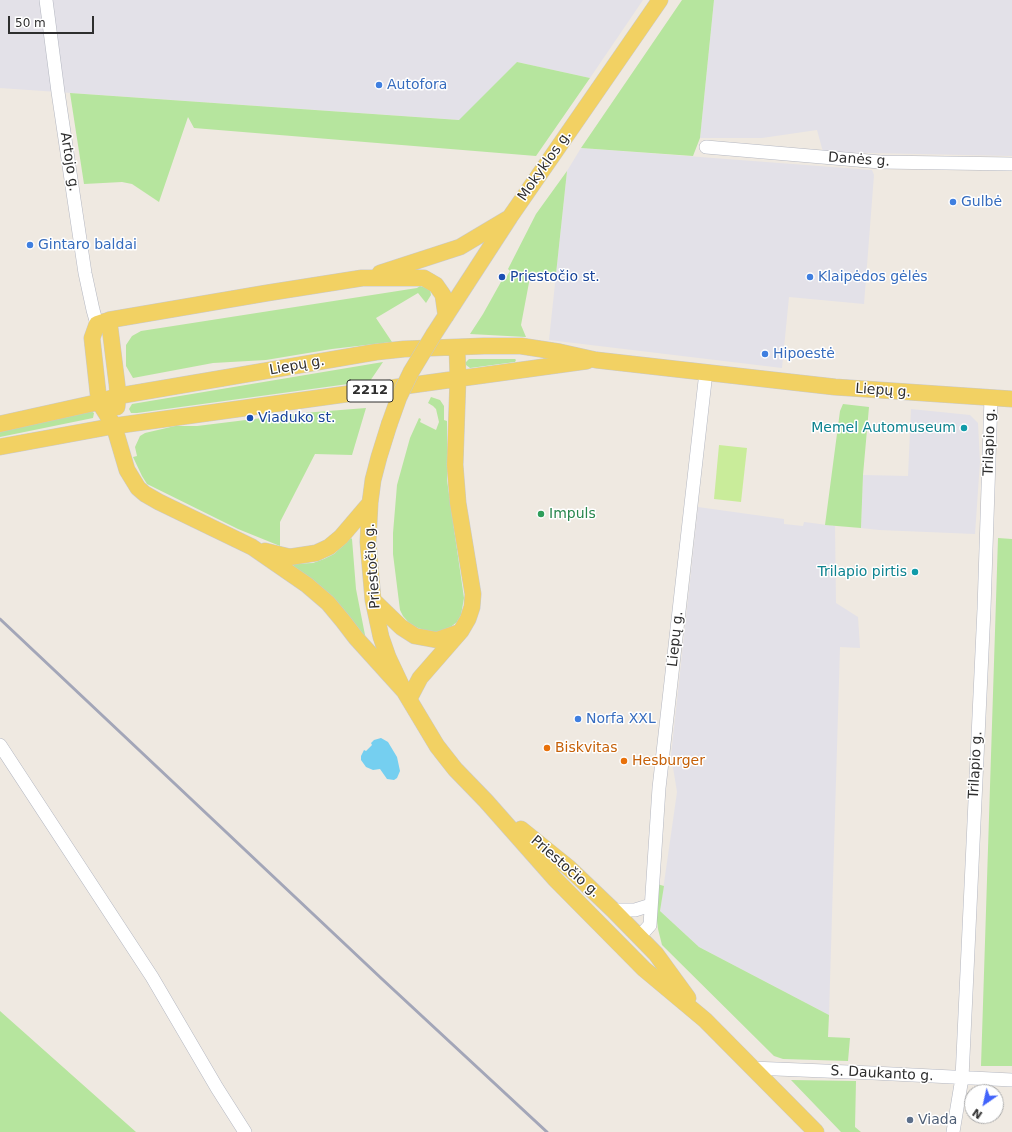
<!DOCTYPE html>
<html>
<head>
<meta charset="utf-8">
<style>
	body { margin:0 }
	#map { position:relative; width:1012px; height:1132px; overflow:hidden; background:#efe9e1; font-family:"DejaVu Sans",sans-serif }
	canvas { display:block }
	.north { position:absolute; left:964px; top:1084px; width:40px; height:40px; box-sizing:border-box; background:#fff; border:1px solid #ababab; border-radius:50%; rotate:214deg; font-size:11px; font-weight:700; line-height:16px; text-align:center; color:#2e2e2e }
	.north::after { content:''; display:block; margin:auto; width:14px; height:18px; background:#4264fb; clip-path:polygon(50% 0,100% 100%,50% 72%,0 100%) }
	.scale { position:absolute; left:8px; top:16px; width:86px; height:18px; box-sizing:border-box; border:2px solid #2e2e2e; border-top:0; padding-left:5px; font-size:12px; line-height:14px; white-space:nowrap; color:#2e2e2e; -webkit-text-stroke:3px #fff; paint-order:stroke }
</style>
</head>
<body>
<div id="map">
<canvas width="1012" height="1132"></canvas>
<div class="north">N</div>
<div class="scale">50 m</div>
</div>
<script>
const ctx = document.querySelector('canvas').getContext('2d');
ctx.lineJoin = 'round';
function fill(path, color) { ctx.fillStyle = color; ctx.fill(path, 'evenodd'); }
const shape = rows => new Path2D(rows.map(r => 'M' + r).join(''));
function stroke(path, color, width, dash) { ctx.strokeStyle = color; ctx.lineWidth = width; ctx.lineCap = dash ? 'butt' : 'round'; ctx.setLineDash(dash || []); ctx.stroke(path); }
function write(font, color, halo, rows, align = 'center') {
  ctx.font = font + ' "DejaVu Sans",sans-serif'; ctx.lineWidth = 3; ctx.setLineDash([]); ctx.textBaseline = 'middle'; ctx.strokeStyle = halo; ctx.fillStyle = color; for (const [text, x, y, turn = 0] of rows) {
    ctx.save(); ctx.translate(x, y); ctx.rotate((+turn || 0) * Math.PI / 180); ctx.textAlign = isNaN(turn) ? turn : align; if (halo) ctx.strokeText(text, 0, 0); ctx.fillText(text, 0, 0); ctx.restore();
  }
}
fill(shape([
	[0,0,643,0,590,78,517,62,460,120,0,88],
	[714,0,1012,0,1012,156,823,152,817,130,762,138,700,138],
	[581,148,872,170,874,175,864,304,789,297,782,368,549,340,567,171],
	[911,409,970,415,978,423,980,462,975,534,879,530,861,528,863,475,908,476],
	[698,507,784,519,784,524,803,526,804,522,835,526,836,603,858,617,860,648,840,647,829,1015,699,947,660,911,677,792,671,755]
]), '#e3e1e8');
fill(shape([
	[682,0,714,0,700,138,693,156,581,148],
	[517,62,590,78,536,156,194,128,188,117,159,202,132,184,122,182,84,184,70,93,459,120],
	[567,171,556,274,531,272,521,325,526,337,470,334,483,314,502,280,504,281,510,271,508,269,536,214],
	[420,286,430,289,431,295,426,303,418,293,376,318,392,342,332,349,266,360,213,363,133,378,126,366,126,345,132,336,141,331,417,288],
	[469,359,515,359,516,360,515,362,470,368,466,365,466,362],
	[383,362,370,381,137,413,131,413,129,409,132,404],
	[431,397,440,400,444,406,444,420,447,421,447,480,464,598,461,615,457,622,448,629,433,634,411,625,403,616,400,610,393,554,393,533,397,485,410,438,419,418,421,419,420,422,436,430,439,422,436,409,433,406,428,403],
	[843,404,869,407,863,475,861,528,825,525,840,411],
	[366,408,352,455,315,454,280,522,280,546,238,529,147,484,142,476,133,457,137,456,135,447,140,436,145,433,175,426,197,426,303,413],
	[91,411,94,413,93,418,0,437,0,431],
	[351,538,352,539,356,589,366,640,293,566,294,564,313,563,324,559,334,554],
	[998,538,1012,539,1012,1066,981,1066],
	[657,884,664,886,660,911,699,947,829,1015,828,1037,850,1038,848,1061,783,1059,774,1056,662,945,658,929,655,905],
	[0,1011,136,1132,0,1132],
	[791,1080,856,1081,855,1127,861,1132,841,1132]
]), '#b6e59e');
fill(shape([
	[719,445,747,448,741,502,714,499]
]), '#c9ec9a');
fill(shape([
	[381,738,388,742,397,757,400,771,397,778,394,780,387,779,380,769,373,770,366,767,361,760,361,756,364,750,366,751,372,745,371,743,374,740]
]), '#75cff0');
const minor = shape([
	[46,0,58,92,85,273,93,310,97,324],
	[706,147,880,162,1012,164],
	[0,745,152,977,217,1088,245,1132],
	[613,910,635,910,651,905],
	[639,937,650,925,659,788,706,372],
	[752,1068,873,1073,1012,1080],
	[953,1132,962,1078,984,609,991,398]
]);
const major = shape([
	[380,273,460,247,507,219],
	[109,320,117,384,118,396,117,407],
	[434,334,510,217,660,0],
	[0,424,99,402,118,396,376,352,404,349,484,346,521,346,560,352,596,360,835,387,1012,399],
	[389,425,379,457,373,480,370,503,368,542,373,600,381,637,388,657,404,691,437,746,455,769,486,801,555,879,644,969,705,1020,816,1132],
	[0,447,114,426,587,361],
	[265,551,290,557,316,553,329,547,341,537,370,503],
	[373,600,401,627,415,636,437,640,460,632],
	[404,691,356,638,343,621,328,603,307,585,252,547,159,502,145,494,138,488,127,470,114,426,99,402,92,338,97,324,109,320,267,293,362,278,424,278,436,285,443,295,446,316],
	[409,699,420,678,461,631,468,619,472,607,473,594,458,503,455,465,458,378,457,348],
	[521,829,568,867,613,910,656,954,688,998]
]);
stroke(minor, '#b4b7c1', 14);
stroke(major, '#c9c9c9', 17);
stroke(minor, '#fff', 13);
stroke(major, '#f2d163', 16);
stroke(shape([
	[0,619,382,979,547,1132]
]), '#a3a6b8', 3);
const majorBridge = shape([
	[389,425,399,397,411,372,434,334]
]);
stroke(majorBridge, '#c9c9c9', 17, []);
stroke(majorBridge, '#f2d163', 16);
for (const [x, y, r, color] of [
	[379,85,4,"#3f7fe0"],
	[953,202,4,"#3f7fe0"],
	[30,245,4,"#3f7fe0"],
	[502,277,4,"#1a4fb4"],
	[810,277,4,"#3f7fe0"],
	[765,354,4,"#3f7fe0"],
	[250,418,4,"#1a4fb4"],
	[964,428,4,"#0f9aa8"],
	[541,514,4,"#2e9e5b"],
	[915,572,4,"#0f9aa8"],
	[578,719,4,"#3f7fe0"],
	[547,748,4,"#e8710a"],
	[624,761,4,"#e8710a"],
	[910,1120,4,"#5c6f8a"]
]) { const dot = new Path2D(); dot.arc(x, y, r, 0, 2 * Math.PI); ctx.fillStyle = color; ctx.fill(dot); stroke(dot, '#fff', 1.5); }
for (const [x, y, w] of [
	[370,391,46]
]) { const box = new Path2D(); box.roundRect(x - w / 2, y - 11, w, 22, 3); ctx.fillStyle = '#fff'; ctx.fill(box); stroke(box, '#2e2e2e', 1); }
write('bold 13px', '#2e2e2e', null, [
	["2212",370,391]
]);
write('14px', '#366cbe', '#fff', [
	["Autofora",387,85],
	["Gulbė",961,202],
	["Gintaro baldai",38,245],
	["Klaipėdos gėlės",818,277],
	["Hipoestė",773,354],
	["Norfa XXL",586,719]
], 'left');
write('14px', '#2e2e2e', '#fff', [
	["Danės g.",859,160,4],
	["Artojo g.",69,162,81],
	["Mokyklos g.",545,166,-55],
	["Liepų g.",297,366,-10],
	["Liepų g.",883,391,4],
	["Trilapio g.",990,442,-88],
	["Priestočio g.",373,566,-94],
	["Liepų g.",676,639,-84],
	["Trilapio g.",976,765,-87],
	["Priestočio g.",565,867,41],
	["S. Daukanto g.",882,1074,3]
]);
write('14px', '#164399', '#fff', [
	["Priestočio st.",510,277],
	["Viaduko st.",258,418]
], 'left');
write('14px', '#0d838f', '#fff', [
	["Memel Automuseum",956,428],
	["Trilapio pirtis",907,572]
], 'right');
write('14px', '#27864d', '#fff', [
	["Impuls",549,514]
], 'left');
write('14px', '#c56008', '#fff', [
	["Biskvitas",555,748],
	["Hesburger",632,761]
], 'left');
write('14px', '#4e5e75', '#fff', [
	["Viada",918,1120]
], 'left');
</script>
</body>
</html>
